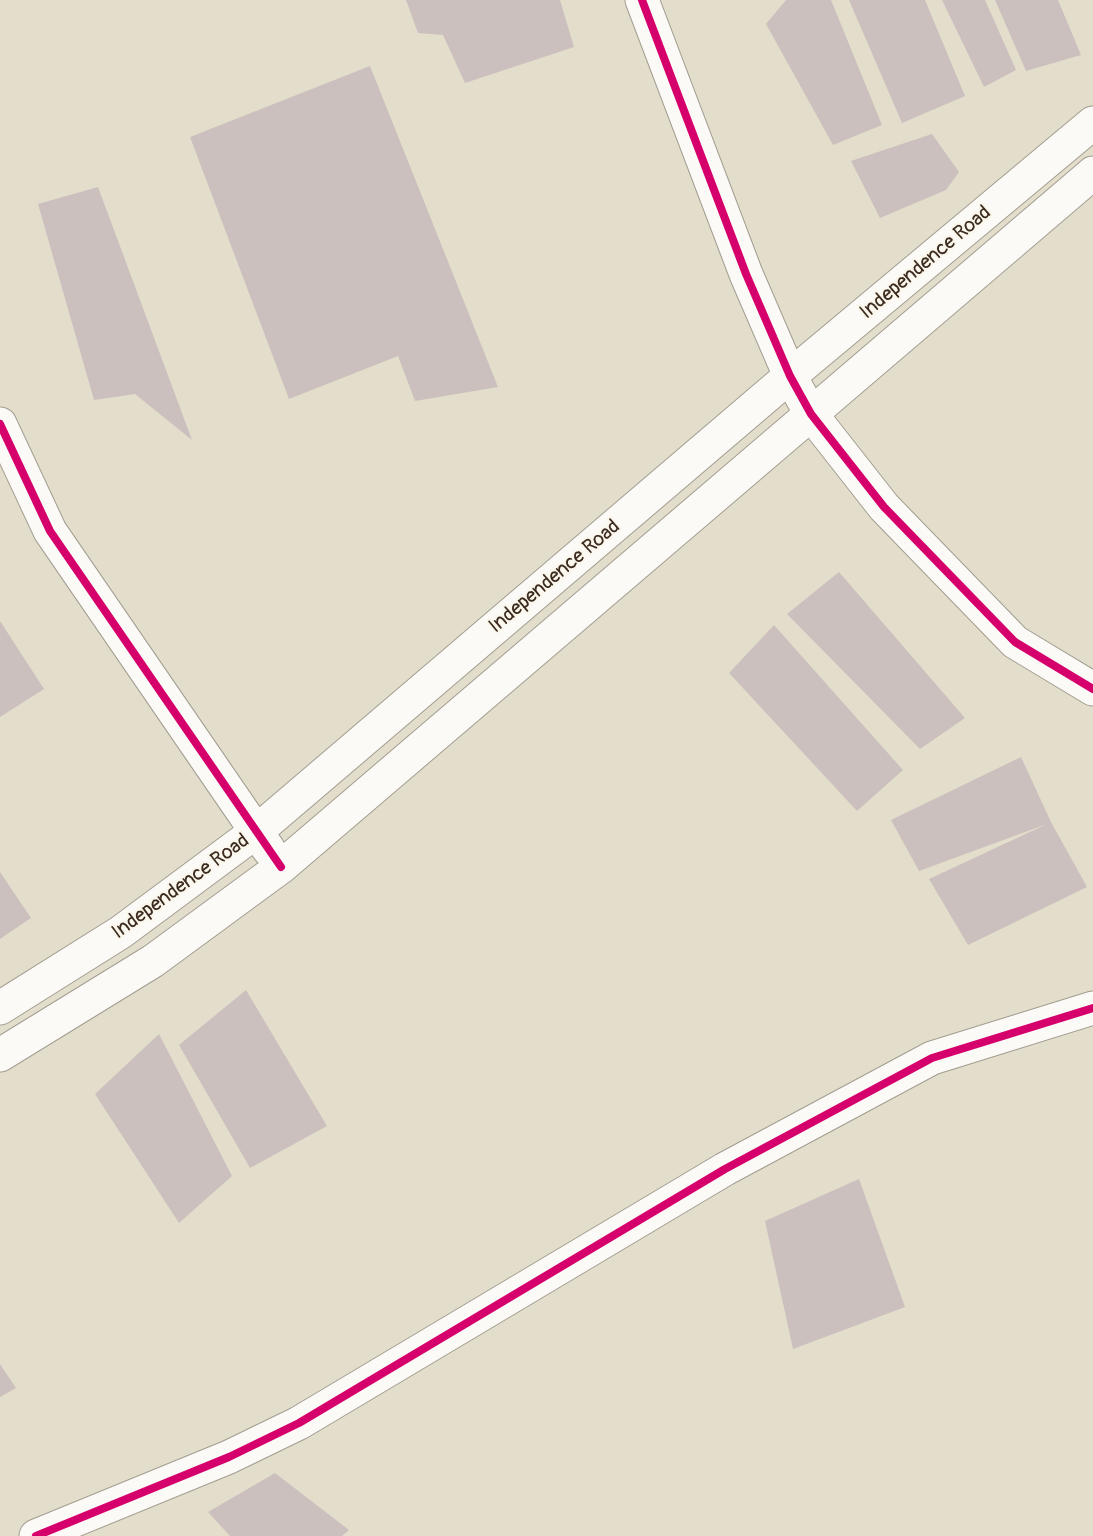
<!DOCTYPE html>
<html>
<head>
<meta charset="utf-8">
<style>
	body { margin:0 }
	canvas { display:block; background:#e3ddcb }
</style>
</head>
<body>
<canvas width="1093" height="1536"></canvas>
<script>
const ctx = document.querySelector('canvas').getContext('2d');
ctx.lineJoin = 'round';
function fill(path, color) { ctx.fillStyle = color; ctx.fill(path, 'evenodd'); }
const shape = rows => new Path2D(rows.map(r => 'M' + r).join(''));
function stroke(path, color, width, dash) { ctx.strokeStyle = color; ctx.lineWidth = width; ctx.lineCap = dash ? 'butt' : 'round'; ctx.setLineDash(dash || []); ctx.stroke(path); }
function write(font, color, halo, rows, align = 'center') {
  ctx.font = font + ' Pangolin,sans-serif'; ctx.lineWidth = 4.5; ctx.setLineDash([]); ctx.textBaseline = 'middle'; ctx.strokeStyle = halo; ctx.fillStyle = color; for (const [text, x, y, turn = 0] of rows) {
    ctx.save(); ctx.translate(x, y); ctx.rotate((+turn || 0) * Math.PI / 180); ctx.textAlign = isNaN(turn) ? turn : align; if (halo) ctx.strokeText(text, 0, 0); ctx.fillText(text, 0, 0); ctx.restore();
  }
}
fill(shape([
	[406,0,560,0,574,47,465,83,443,35,418,33],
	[786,0,831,0,882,125,833,145,766,24],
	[849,0,925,0,965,96,902,123],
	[942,0,985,0,1016,70,984,87],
	[995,0,1058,0,1081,55,1026,71],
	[370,66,498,387,415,401,398,356,289,399,190,137],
	[932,134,959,172,946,190,880,218,851,161],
	[98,187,192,440,135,394,94,400,38,204],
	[839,572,965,718,920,749,787,614],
	[0,621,44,689,0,717],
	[774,625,903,770,857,811,729,673],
	[1021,757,1051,822,1087,887,968,945,929,879,1047,824,919,871,891,820],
	[0,872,31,918,0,939],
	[246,990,327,1126,250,1168,179,1045],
	[159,1034,232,1176,179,1223,95,1094],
	[859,1179,905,1307,793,1349,765,1221],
	[0,1364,16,1388,0,1397],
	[275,1473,349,1530,342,1536,230,1536,208,1512]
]), '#cbc0be');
const street = shape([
	[642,0,746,274,790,376,811,414,884,507,1015,642,1093,689],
	[36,1536,229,1457,299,1423,725,1169,932,1058,1093,1008]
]);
const secondary = shape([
	[0,424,50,531,269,850],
	[0,1008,121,932,257,831,790,376,1093,123],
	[0,1055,153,961,281,867,1093,173]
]);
stroke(street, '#a39d91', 35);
stroke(secondary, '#a39d91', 35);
stroke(street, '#fbfaf7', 33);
stroke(secondary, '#fbfaf7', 33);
stroke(shape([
	[642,0,746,274,790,376,811,414,884,507,1015,642,1093,689],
	[0,424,50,531,281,867],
	[36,1536,229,1457,299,1423,725,1169,932,1058,1093,1008]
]), '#d6006c', 8);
write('20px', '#3b2a1e', '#fbf7ec', [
	["Independence Road",926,263,-40],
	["Independence Road",555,577,-40],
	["Independence Road",181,887,-36]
]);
</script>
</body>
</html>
